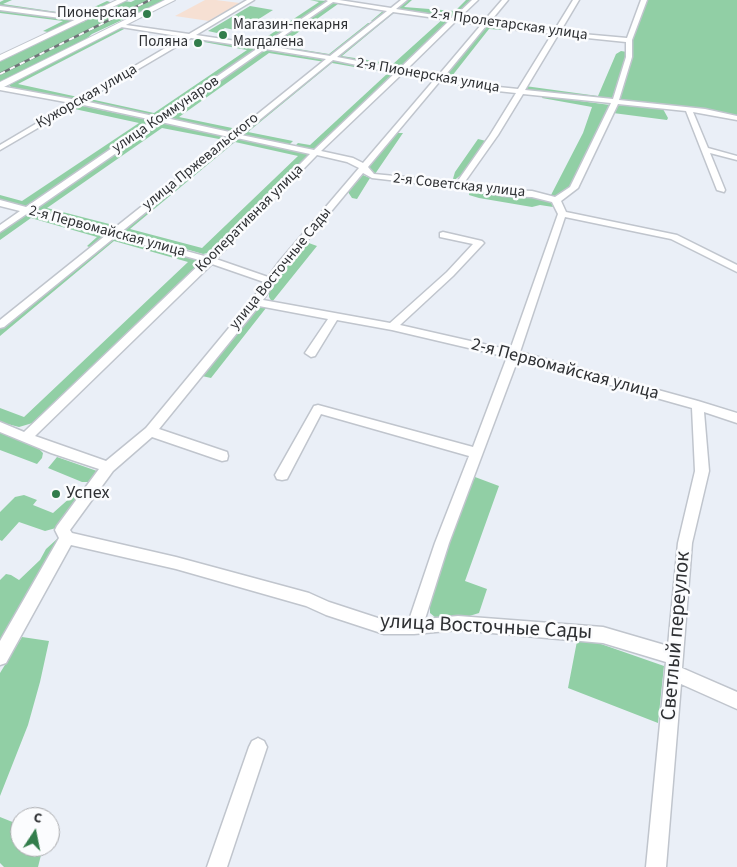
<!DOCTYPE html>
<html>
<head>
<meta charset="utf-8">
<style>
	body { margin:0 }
	#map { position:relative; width:737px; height:867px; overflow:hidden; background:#eaeff7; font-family:"Source Sans 3",sans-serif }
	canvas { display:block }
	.north { position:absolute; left:10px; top:807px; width:50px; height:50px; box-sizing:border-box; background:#fbfcfe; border:1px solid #a9aaad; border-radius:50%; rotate:11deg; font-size:14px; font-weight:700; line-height:20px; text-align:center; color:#2e3033 }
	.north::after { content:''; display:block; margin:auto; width:18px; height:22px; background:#327d4b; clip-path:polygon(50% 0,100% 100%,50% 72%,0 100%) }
</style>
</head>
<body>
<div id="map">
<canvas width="737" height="867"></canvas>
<div class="north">С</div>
</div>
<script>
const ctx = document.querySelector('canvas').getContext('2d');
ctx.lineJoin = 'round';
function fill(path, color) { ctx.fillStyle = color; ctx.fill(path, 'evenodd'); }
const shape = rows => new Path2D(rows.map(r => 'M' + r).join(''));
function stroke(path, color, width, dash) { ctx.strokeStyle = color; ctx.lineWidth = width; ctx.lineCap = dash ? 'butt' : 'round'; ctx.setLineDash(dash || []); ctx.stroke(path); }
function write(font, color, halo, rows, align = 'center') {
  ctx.font = font + ' "Source Sans 3",sans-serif'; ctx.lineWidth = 5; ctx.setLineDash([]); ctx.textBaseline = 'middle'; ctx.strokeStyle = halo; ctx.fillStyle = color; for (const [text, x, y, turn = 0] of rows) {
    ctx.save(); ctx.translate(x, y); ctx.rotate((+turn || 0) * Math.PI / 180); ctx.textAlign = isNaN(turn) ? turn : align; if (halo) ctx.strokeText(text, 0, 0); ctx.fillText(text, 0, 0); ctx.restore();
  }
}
fill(shape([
	[205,0,216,0,240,3,209,21,175,16]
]), '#f6e0d3');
fill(shape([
	[4,0,12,0,3,4,77,15,107,1,113,3,89,14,76,16,0,7,0,2],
	[135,0,165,0,92,34,85,40,0,83,0,61,124,1,131,2],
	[310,0,328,1,267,43,256,44,319,2],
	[406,0,412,0,404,7,455,11,466,0,473,0,457,16,452,17,395,8],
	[644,0,737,0,737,118,719,114,615,103,626,64,629,40],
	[333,2,389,10,375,22,371,21,384,10,338,4,279,46,329,54,368,23,372,23,332,57,271,46],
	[250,6,273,10,254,22,266,25,260,28,243,25,235,30,225,28,217,33,208,31],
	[0,10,74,20,74,21,52,33,43,31,63,21,0,13],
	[392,10,418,15,395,12,342,56,393,64,444,18,450,20,400,67,396,68,337,58],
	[488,25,534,32,489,29,452,76,495,83,494,85,497,86,497,88,447,79,446,74],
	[128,27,18,84,78,97,96,86,100,87,80,99,75,100,11,87,9,85,119,28],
	[207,40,256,49,157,117,81,102,113,83,117,83,90,99,154,113,247,50,204,42],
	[265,50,326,60,325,62,269,53,179,117,237,129,231,133,169,118,169,117],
	[621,51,627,52,612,99,523,90,525,86,598,96,616,54],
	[333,60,398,71,315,149,295,146,298,143,310,145,388,73,332,63,248,132,293,141,289,145,241,135],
	[543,96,610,105,581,162,571,187,561,195,550,197,583,133,592,107,542,98],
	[78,105,153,121,29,206,26,207,0,200,0,195,22,201,139,123,70,108],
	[617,105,663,109,668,118,667,120,613,113],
	[160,122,227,137,224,140,162,128,47,208,117,226,113,229,34,210],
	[396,133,403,133,375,174,372,173,369,169,370,166],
	[234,137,310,154,308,158,212,252,203,254,120,230],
	[235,142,298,156,202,248,130,229],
	[478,139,486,141,466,171,452,182,455,172],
	[363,175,370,178,357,199,352,198,348,192],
	[470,189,545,199,552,203,553,207,540,205,532,207,479,198,469,195],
	[27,213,104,234,105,235,91,248,87,246,97,237,31,218,0,240,0,231],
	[114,237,203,261,36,422,19,427,0,422,0,408,24,417,188,262,114,241,0,336,0,328],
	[306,242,317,246,272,302,269,297,269,289,281,271],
	[255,307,266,308,211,378,202,376],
	[0,431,38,448,43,453,42,458,37,464,0,450],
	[57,457,97,471,97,476,90,482,82,482,48,468],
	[475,477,499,486,465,581,487,589,479,613,463,618,436,618,430,613,430,597,464,502],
	[81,488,85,491,56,528,45,531,19,522,2,541,0,540,0,512,15,497,24,495,37,500,33,505,53,513],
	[62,538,0,647,0,580,6,574,11,575,19,580,40,560,46,549,57,539],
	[578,636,664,666,658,723,568,688],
	[22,637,49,641,40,682,28,725,0,796,0,673],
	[0,817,20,825,20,847,43,847,38,867,4,867,0,863]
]), '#91cfa5');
const street = shape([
	[247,0,254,0,196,35,263,45,328,1,326,0,339,0,391,8,401,0,407,0,396,9,453,18,472,0,478,0,459,18,483,22,502,0,508,0,489,23,554,31,573,0,579,0,560,32,627,38,641,0,647,0,632,40,632,57,619,100,705,109,737,116,737,120,693,112,708,148,737,156,737,160,710,153,725,190,724,192,717,190,686,111,618,104,578,188,561,201,566,212,677,235,737,265,737,272,671,239,565,217,520,352,698,401,737,413,737,423,704,412,709,471,692,543,682,668,737,692,737,709,681,684,666,867,646,867,666,662,603,643,458,630,414,634,384,634,326,615,306,606,176,569,71,545,6,663,0,665,0,641,59,538,55,530,57,526,99,469,51,453,0,432,0,422,24,432,203,261,115,237,4,327,0,328,0,320,106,235,28,213,0,232,0,225,20,211,0,206,0,200,26,207,153,120,79,104,0,150,0,145,71,103,0,90,0,86,77,100,184,37,121,27,119,24,189,34,247,0],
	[333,2,387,11,330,56,269,46,333,2],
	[393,12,450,20,399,69,337,57,393,12],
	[456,21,481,25,437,77,405,71,456,21],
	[486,26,552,34,518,89,479,85,443,78,486,26],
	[558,35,626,42,626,57,613,99,525,90,558,35],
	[191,38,258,48,158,117,84,101,191,38],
	[265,49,326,59,234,133,166,118,265,49],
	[333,60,395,73,314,150,241,135,333,60],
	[402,74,434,80,363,163,353,158,321,151,402,74],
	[440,81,479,89,516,93,490,135,457,182,374,174,368,167,440,81],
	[523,94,611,103,570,187,555,197,532,191,505,190,464,183,498,135,523,94],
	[161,122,229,137,112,230,34,210,161,122],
	[237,138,310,154,208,257,120,233,237,138],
	[317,155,347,162,359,168,278,263,268,277,216,259,317,155],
	[363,173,372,178,459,188,505,196,532,197,552,202,558,214,510,350,400,325,453,276,484,243,482,241,443,232,440,233,440,237,473,244,447,272,390,323,263,300,285,267,363,173],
	[212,264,264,282,252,300,146,428,106,461,35,436,212,264],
	[259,306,328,319,305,353,311,357,315,356,337,320,392,330,507,357,473,447,318,405,314,406,275,475,277,479,282,480,287,479,321,414,469,456,435,543,409,620,384,620,329,602,309,593,176,557,72,533,70,530,113,471,152,437,222,461,227,460,228,456,227,452,159,429,259,306],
	[518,359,692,408,695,471,678,543,668,646,603,627,458,616,425,619,449,543,518,359],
	[0,6,83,17,86,19,83,21,0,10,0,6],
	[258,738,264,741,267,747,227,867,207,867,249,747,252,741,258,738]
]);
const secondary = shape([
	[117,0,127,0,0,61,0,55,117,0],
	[165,0,175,0,0,89,0,82,165,0]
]);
stroke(street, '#c0c5cd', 3);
stroke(secondary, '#c0c5cd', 2);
fill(street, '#fff');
fill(secondary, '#fff');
const rail = shape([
	[0,74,150,0]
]);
stroke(rail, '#707478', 2.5);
stroke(rail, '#fbfcfe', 2, [5.5]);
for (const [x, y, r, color] of [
	[147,14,5,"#327d4b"],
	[223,35,5,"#327d4b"],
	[198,43,5,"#327d4b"],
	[56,494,5,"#327d4b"]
]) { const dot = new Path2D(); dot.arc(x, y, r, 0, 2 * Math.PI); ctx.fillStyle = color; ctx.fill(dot); stroke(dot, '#fbfcfe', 2); }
write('15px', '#2e3033', '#fbfcfe', [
	["Пионерская",137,14],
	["Магазин-пекарня",233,26,"left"],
	["Магдалена",233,43,"left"],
	["Поляна",188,43]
], 'right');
write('15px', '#2e3033', '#fbfcfe', [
	["2-я Пролетарская улица",509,25,8],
	["2-я Пионерская улица",428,76,10],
	["Кужорская улица",87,97,-30],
	["улица Коммунаров",166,115,-34],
	["улица Пржевальского",201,162,-39],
	["2-я Советская улица",459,186,6],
	["Кооперативная улица",250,219,-45],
	["2-я Первомайская улица",107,232,15],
	["улица Восточные Сады",281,269,-51]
]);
write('18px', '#2e3033', '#fbfcfe', [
	["2-я Первомайская улица",565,370,15]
]);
write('18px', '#2e3033', '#fbfcfe', [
	["Успех",66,494]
], 'left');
write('21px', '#2e3033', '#fbfcfe', [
	["улица Восточные Сады",486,628,3],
	["Светлый переулок",677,636,-85]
]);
</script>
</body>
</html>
